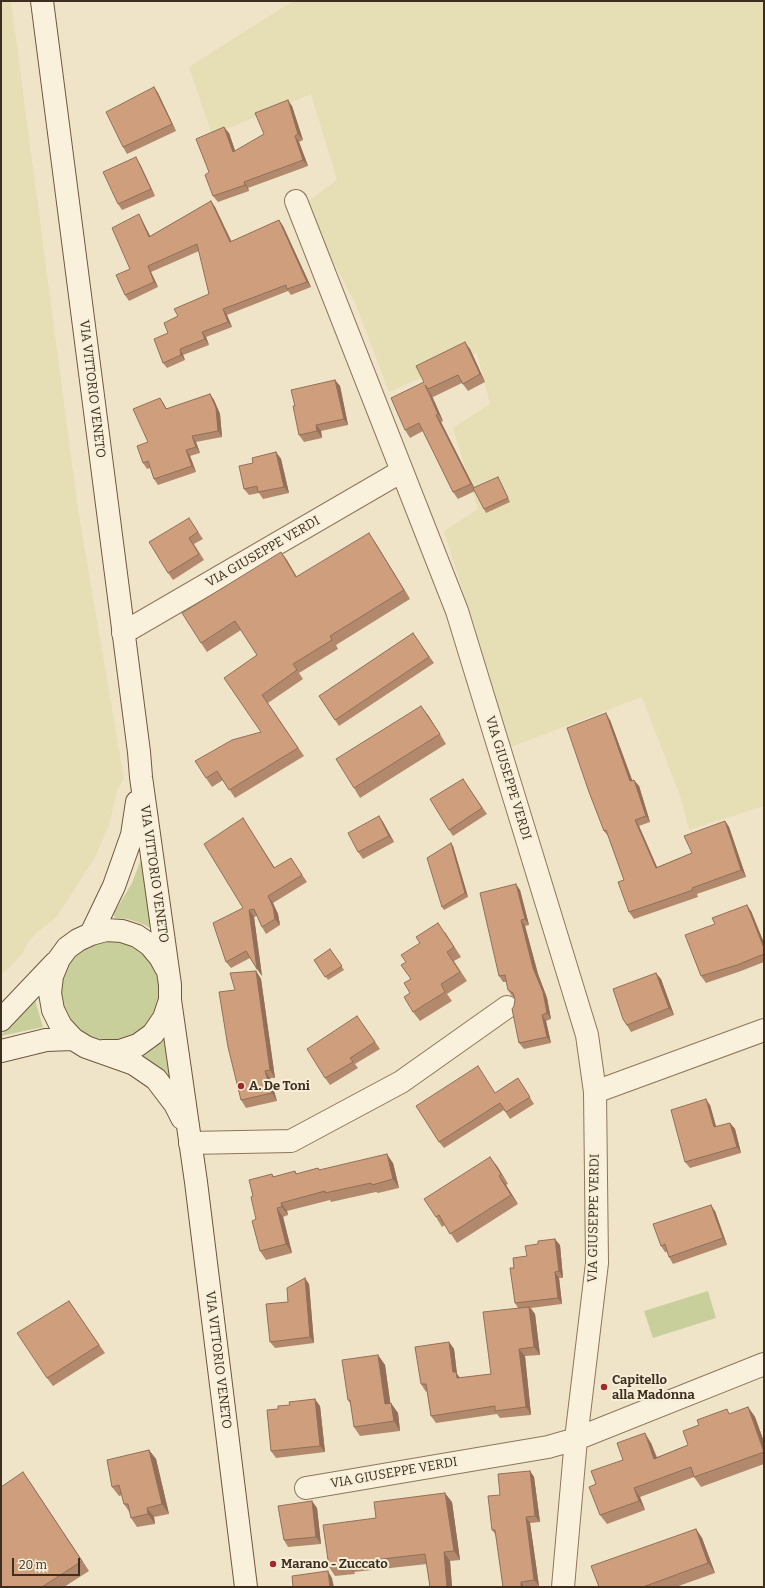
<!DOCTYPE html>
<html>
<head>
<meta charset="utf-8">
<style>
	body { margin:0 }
	#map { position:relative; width:765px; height:1588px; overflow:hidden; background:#f0e4c8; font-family:Bitter,serif }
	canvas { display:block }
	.frame { position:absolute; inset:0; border:2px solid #3d2e20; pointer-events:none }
	.scale { position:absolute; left:12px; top:1558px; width:68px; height:18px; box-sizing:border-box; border:2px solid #3d2e20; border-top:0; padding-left:5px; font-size:12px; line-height:14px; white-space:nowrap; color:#3d2e20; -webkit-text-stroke:3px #f7eed8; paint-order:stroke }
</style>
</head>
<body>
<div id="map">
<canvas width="765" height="1588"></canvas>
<div class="frame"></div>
<div class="scale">20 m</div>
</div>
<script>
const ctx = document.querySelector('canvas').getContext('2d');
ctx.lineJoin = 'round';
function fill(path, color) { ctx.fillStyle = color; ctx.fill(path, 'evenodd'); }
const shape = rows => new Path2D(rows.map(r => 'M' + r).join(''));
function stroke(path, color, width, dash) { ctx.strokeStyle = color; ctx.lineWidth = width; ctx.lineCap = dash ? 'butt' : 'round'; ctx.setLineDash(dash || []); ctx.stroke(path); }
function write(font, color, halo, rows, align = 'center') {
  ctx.font = font + ' Bitter,serif'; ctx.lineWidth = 4; ctx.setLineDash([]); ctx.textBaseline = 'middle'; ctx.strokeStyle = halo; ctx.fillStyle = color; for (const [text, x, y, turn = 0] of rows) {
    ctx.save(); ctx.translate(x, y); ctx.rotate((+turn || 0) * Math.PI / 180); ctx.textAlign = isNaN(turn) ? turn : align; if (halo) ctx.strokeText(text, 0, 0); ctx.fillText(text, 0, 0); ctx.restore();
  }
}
fill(shape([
	[1,1,11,1,78,509,124,779,117,791,109,825,94,859,56,918,40,930,28,942,22,955,1,975],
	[293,1,764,1,764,806,689,830,681,799,642,697,511,747,444,531,478,509,453,428,490,404,477,353,389,392,356,305,303,205,337,180,311,94,212,135,189,67]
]), '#e6deb5');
fill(shape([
	[142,857,158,933,145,925,128,919,116,918,114,916,114,913,132,883],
	'61 991a49 49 0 1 1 98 0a49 49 0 1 1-98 0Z',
	[35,1000,43,1027,1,1036,1,1035],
	[171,1034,182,1095,143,1061,143,1057],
	[708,1291,716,1318,653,1338,644,1311]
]), '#c9cf9b');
const street = shape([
	[296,201,457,611,587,1035,595,1092,597,1263,576,1439,563,1587],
	[123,633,402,471],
	[595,1092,764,1030],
	[190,1143,291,1141,401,1082,507,1007],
	[306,1488,548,1447,576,1439,764,1364]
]);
const secondary = shape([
	[42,1,139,752,141,777,170,985,170,1000,196,1182,246,1587],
	[91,934,114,886,132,835,137,802],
	[166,968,160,957,150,945,137,936,122,931,106,930,91,934,78,940,67,948,59,959,52,976,50,993,53,1010,61,1026,73,1039,86,1047,134,1064,156,1079,175,1104,182,1118],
	[1,1020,55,963],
	[1,1051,46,1040,73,1039],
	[103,1051,120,1051,138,1045,153,1034,164,1018,170,1000]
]);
stroke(street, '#8d765c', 24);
stroke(secondary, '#6f573f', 24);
stroke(street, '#faf1dc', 22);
stroke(secondary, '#faf1dc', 22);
fill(shape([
	[154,87,158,93,176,131,127,154,123,147],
	[292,106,303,140,299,142,308,166,248,188,249,191,218,202,213,196,209,172,229,133,235,151,264,134],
	[140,164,155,196,122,210,118,204],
	[211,201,215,207,232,242,279,220,283,226,311,287,291,295,288,291,227,315,232,327,206,337,209,345,183,355,185,360,167,368,163,363,168,333,178,316,209,294,199,251,151,272,158,287,129,301,125,295,139,214,150,236],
	[470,349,485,382,468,391,462,383,433,397,432,396,443,421,441,422,474,488,500,481,510,502,486,513,475,491,458,499,453,492,423,431,410,438,405,430,424,382],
	[335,380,340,386,348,425,321,431,322,438,304,442,299,435,295,406],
	[210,394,214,400,220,414,222,437,196,442,200,453,190,456,196,472,158,485,154,479,150,468,147,469,143,463,148,442,160,398,166,409],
	[276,452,281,459,289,493,263,499,259,493,249,495,244,489,253,463],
	[189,518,203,539,194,544,204,560,173,580,168,573],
	[375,542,410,599,336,645,338,649,299,673,303,679,268,703,304,756,235,798,223,780,212,787,206,778,261,732,257,655,241,630,207,652,201,643,281,552,297,577],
	[413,633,434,663,339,726,319,696],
	[428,715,446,744,360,798,354,788],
	[610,720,632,780,639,786,650,822,639,826,657,867,692,853,725,821,729,827,746,877,697,894,698,897,634,919,629,912,624,880,608,836,604,831],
	[463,779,487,814,453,836,449,830],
	[379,816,383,822,394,842,363,859,358,852],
	[243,818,275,868,291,858,307,882,273,903,278,914,280,925,266,934,262,927,257,916,254,917,262,976,250,958,231,968,226,962,243,908],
	[453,846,468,897,444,910,442,907],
	[520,890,529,925,525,926,538,974,547,998,551,1019,546,1021,551,1043,524,1049,519,1043,514,1006,515,999,514,997,512,996,508,990,506,982,503,982,499,976],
	[751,911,764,943,764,962,741,971,706,983,701,976],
	[445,932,461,957,454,961,467,981,447,994,452,1001,420,1021,413,1012,410,993,411,979,406,962],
	[330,949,344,970,328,980,314,960],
	[256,971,261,979,275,1078,270,1078,277,1101,246,1108,241,1100,235,990],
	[661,979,674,1015,631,1032,623,1019],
	[357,1016,380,1049,355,1064,358,1068,330,1085,325,1078],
	[518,1078,534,1104,510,1119,504,1110,444,1148,439,1142,495,1093],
	[710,1105,716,1127,730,1123,735,1129,741,1153,690,1168,685,1162],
	[393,1163,399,1188,378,1193,376,1192,331,1202,330,1200,287,1211,288,1215,283,1217,292,1253,266,1260,260,1251,256,1219,272,1174,274,1177,295,1171,297,1174,318,1168,320,1170],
	[497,1166,508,1184,506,1185,518,1204,457,1243,445,1225,442,1227,436,1217],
	[715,1211,727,1245,673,1264,669,1257,667,1252,665,1252,661,1246],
	[560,1245,563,1278,559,1278,562,1304,531,1308,535,1314,540,1355,525,1356,531,1415,500,1418,497,1414,436,1423,431,1416,427,1391,426,1392,421,1384,449,1342,454,1349,457,1374,460,1378,491,1374,518,1308,515,1303,514,1268,527,1256],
	[309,1284,314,1343,275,1348,270,1342,288,1302],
	[69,1301,105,1353,53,1386,47,1378],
	[378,1355,385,1365,390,1403,398,1413,400,1431,360,1436,354,1427,351,1405,348,1400],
	[320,1406,325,1452,276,1458,271,1451],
	[748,1407,755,1417,764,1442,764,1464,701,1487,694,1477,640,1497,645,1510,607,1524,600,1515,596,1484,623,1460,651,1443,657,1457,688,1445,730,1414],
	[149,1450,156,1459,169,1514,154,1517,155,1524,137,1527,131,1518,130,1513,124,1504,122,1495,119,1496,112,1487],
	[530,1471,534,1477,540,1522,530,1523,539,1586,503,1587,496,1535,492,1530],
	[23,1472,89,1571,64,1587,1,1587],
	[452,1502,460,1560,450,1561,452,1587,430,1587,427,1564,354,1572,355,1574,335,1576,329,1567,376,1518],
	[317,1508,321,1544,288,1547,284,1540],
	[696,1529,702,1538,715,1573,676,1587,599,1587]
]), '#b2896c');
fill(shape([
	[154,87,158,93,176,131,172,124],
	[288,100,292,106,303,140,298,134],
	[224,127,229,133,238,159,233,152],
	[295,136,299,142,308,166,303,160],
	[136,157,140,164,155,196,151,189],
	[244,182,248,188,249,191,245,185],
	[211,201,215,207,234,248,230,242],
	[139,214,153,242,149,237],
	[279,220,283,226,311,287,307,282],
	[148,266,151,272,158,287,154,282],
	[223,309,227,315,232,327,228,322],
	[202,332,206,337,209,345,205,339],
	[465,342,470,349,485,382,480,374],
	[180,349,183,355,185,360,181,355],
	[335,380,340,386,348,425,344,419],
	[428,389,432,396,443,421,438,414],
	[210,394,214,400,220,414,222,437,218,431],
	[160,398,164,404,170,415,166,409],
	[436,415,441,422,476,491,471,484],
	[316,425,321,431,322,438,317,431],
	[192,436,196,442,200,453,196,447],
	[186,450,190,456,196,472,192,466],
	[276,452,281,459,289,493,284,487],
	[369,533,375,542,410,599,404,590],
	[281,552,287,560,302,586,296,577],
	[421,706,428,715,446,744,440,734],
	[606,713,610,720,635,788,630,781],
	[634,780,639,786,650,822,646,816],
	[379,816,383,822,394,842,389,836],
	[635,820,639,826,660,874,656,868],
	[725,821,729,827,746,877,741,870],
	[451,843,453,846,468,897,465,893],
	[516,884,520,890,529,925,525,919],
	[268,896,273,903,278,914,280,925,275,919],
	[747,905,751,911,764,943,764,948],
	[249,910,254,917,262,976,257,969],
	[521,920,525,926,538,974,547,998,551,1019,547,1013,533,968],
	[256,971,261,979,275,1078,270,1070],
	[656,973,661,979,674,1015,669,1008],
	[542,1015,546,1021,551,1043,547,1037],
	[265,1071,270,1078,277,1101,272,1093],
	[706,1099,710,1105,718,1133,714,1127],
	[730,1123,735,1129,741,1153,737,1147],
	[387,1154,393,1163,399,1188,393,1179],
	[490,1157,497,1166,508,1184,501,1174],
	[499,1176,506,1185,518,1204,511,1195],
	[281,1203,287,1211,288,1215,282,1207],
	[711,1205,715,1211,727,1245,723,1238],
	[277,1208,283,1217,292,1253,286,1244],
	[555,1239,560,1245,563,1278,559,1271],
	[555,1272,559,1278,562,1304,558,1298],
	[305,1278,309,1284,314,1343,310,1337],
	[529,1307,535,1314,540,1355,534,1347],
	[449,1342,454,1349,457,1374,461,1379,462,1386,453,1372],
	[519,1349,525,1356,531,1415,526,1407],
	[378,1355,385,1365,392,1414,385,1404],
	[315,1399,320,1406,325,1452,320,1446],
	[391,1403,398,1413,400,1431,394,1421],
	[748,1407,755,1417,764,1442,764,1451],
	[645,1433,651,1443,660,1468,654,1459],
	[149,1450,156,1459,169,1514,162,1504],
	[530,1471,534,1477,540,1522,535,1516],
	[23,1472,30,1482,89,1571,82,1561],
	[634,1488,640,1497,645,1510,639,1501],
	[445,1493,452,1502,460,1560,454,1551],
	[312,1501,317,1508,321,1544,316,1537],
	[147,1508,154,1517,155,1524,148,1514],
	[526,1517,530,1523,539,1586,534,1580],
	[696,1529,702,1538,715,1573,708,1563],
	[444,1552,450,1561,452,1587,447,1587],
	[348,1563,354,1572,355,1574,348,1565],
	[328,1571,332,1578,334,1587,330,1587],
	[521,1582,524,1587,521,1587]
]), '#916f58');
const building = shape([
	[154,87,172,124,123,147,106,112,154,87],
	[288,100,298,134,295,136,303,160,244,182,245,185,213,196,205,175,209,172,196,139,224,127,233,152,264,134,255,113,288,100],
	[136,157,151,189,118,204,103,172,136,157],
	[211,201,230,242,279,220,307,282,287,289,286,285,223,309,228,322,202,332,205,339,180,349,181,355,163,363,154,339,168,333,164,323,178,316,174,309,209,294,197,244,148,266,154,282,125,295,116,275,130,269,112,228,139,214,149,237,211,201],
	[465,342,480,374,463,384,458,375,428,389,425,385,438,414,436,415,471,484,453,492,419,423,405,430,391,398,424,382,416,366,465,342],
	[335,380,344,419,316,425,317,431,299,435,293,406,295,406,291,390,335,380],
	[210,394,216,408,218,431,192,436,196,447,186,450,192,466,154,479,148,461,143,463,137,446,148,442,133,409,160,398,166,409,210,394],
	[276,452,284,487,258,492,257,486,244,489,239,466,253,463,252,458,276,452],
	[498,477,508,498,484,509,473,488,498,477],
	[189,518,198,532,189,538,199,554,168,573,149,542,189,518],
	[369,533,404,590,330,636,332,640,293,664,297,670,262,695,298,748,229,790,217,771,206,778,195,761,232,740,261,732,224,678,257,655,235,621,201,643,182,613,281,552,296,577,369,533],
	[413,633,429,657,335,720,319,696,413,633],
	[421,706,440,734,354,788,336,759,421,706],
	[606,713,630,781,634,780,646,816,635,820,656,868,692,853,684,836,725,821,741,870,692,888,693,890,629,912,618,882,624,880,606,830,604,831,589,792,567,728,606,713],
	[463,779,482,808,449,830,430,799,463,779],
	[379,816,389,836,358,852,348,833,379,816],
	[243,818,274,868,291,858,302,875,268,896,273,907,275,919,262,927,254,909,249,910,257,969,246,951,226,962,213,923,243,908,204,844,243,818],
	[451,843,465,893,442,907,427,858,451,843],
	[516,884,525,919,521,920,533,968,543,992,547,1013,542,1015,547,1037,519,1043,512,1009,514,1006,515,999,513,993,508,990,505,975,499,976,480,893,516,884],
	[747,905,764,948,764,954,737,965,701,976,685,935,715,924,712,918,747,905],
	[438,923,454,947,447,952,460,972,441,984,445,992,413,1012,404,997,410,993,404,983,411,979,401,965,406,962,401,955,420,943,416,937,438,923],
	[330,949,342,966,325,977,314,960,330,949],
	[256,971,270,1070,265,1071,272,1093,241,1100,228,1047,219,992,235,990,230,973,256,971],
	[656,973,669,1008,627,1025,623,1019,613,989,656,973],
	[357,1016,375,1042,350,1058,353,1062,325,1078,307,1049,357,1016],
	[478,1066,495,1093,518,1078,530,1097,506,1112,500,1103,439,1142,416,1106,478,1066],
	[706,1099,714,1127,730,1123,737,1147,685,1162,671,1110,706,1099],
	[387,1154,393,1179,372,1185,371,1183,325,1193,325,1191,281,1203,282,1207,277,1208,286,1244,260,1251,252,1221,256,1219,251,1197,253,1196,249,1180,272,1174,273,1177,295,1171,296,1174,318,1168,319,1170,387,1154],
	[490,1157,501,1174,499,1176,511,1195,450,1234,439,1215,436,1217,424,1199,490,1157],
	[711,1205,723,1238,669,1257,665,1244,661,1246,653,1224,711,1205],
	[555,1239,559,1271,555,1272,558,1298,515,1303,510,1268,514,1268,513,1258,527,1256,525,1246,538,1244,538,1241,555,1239],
	[305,1278,310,1337,270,1342,266,1304,288,1302,287,1288,305,1278],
	[69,1301,99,1345,47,1378,17,1333,69,1301],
	[529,1307,534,1347,519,1349,526,1407,495,1411,495,1406,431,1416,426,1384,421,1384,415,1347,449,1342,453,1372,456,1372,457,1378,491,1374,483,1312,529,1307],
	[378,1355,385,1404,391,1403,394,1421,354,1427,350,1400,348,1400,342,1360,378,1355],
	[315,1399,320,1446,271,1451,267,1410,278,1409,278,1406,290,1405,289,1402,315,1399],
	[748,1407,764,1452,694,1477,691,1467,634,1488,639,1501,600,1515,589,1487,596,1484,591,1471,623,1460,617,1443,645,1433,654,1459,688,1445,683,1431,699,1425,697,1420,727,1409,729,1414,748,1407],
	[149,1450,162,1504,147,1508,148,1514,131,1518,128,1504,124,1504,119,1485,112,1487,107,1460,149,1450],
	[530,1471,535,1516,526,1517,534,1580,521,1582,521,1587,503,1587,495,1530,492,1530,488,1496,500,1495,498,1474,530,1471],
	[23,1472,82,1561,42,1587,1,1587,1,1487,23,1472],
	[445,1493,454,1551,444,1552,447,1587,430,1587,425,1554,348,1563,348,1565,329,1567,323,1525,376,1518,374,1502,445,1493],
	[312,1501,316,1537,284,1540,278,1506,312,1501],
	[696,1529,708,1563,643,1587,599,1587,591,1566,696,1529],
	[328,1571,330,1587,293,1587,292,1576,328,1571]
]);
fill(building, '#cf9f7d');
stroke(building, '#916f58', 1);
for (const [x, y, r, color] of [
	[241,1086,4,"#9e2a2b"],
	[604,1387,4,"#9e2a2b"],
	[273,1564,4,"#9e2a2b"]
]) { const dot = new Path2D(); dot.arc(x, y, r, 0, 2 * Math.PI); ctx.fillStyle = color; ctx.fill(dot); stroke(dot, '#f7eed8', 1.5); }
write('13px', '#3d2e20', '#f7eed8', [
	["VIA VITTORIO VENETO",92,389,83],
	["VIA GIUSEPPE VERDI",263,552,-30],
	["VIA GIUSEPPE VERDI",508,778,73],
	["VIA VITTORIO VENETO",154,874,82],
	["VIA GIUSEPPE VERDI",594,1218,-89],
	["VIA VITTORIO VENETO",218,1360,83],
	["VIA GIUSEPPE VERDI",394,1473,-10]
]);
write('bold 13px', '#3d2e20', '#f7eed8', [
	["A. De Toni",249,1086],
	["Capitello",612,1380],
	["alla Madonna",612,1395],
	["Marano - Zuccato",281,1564]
], 'left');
</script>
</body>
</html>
